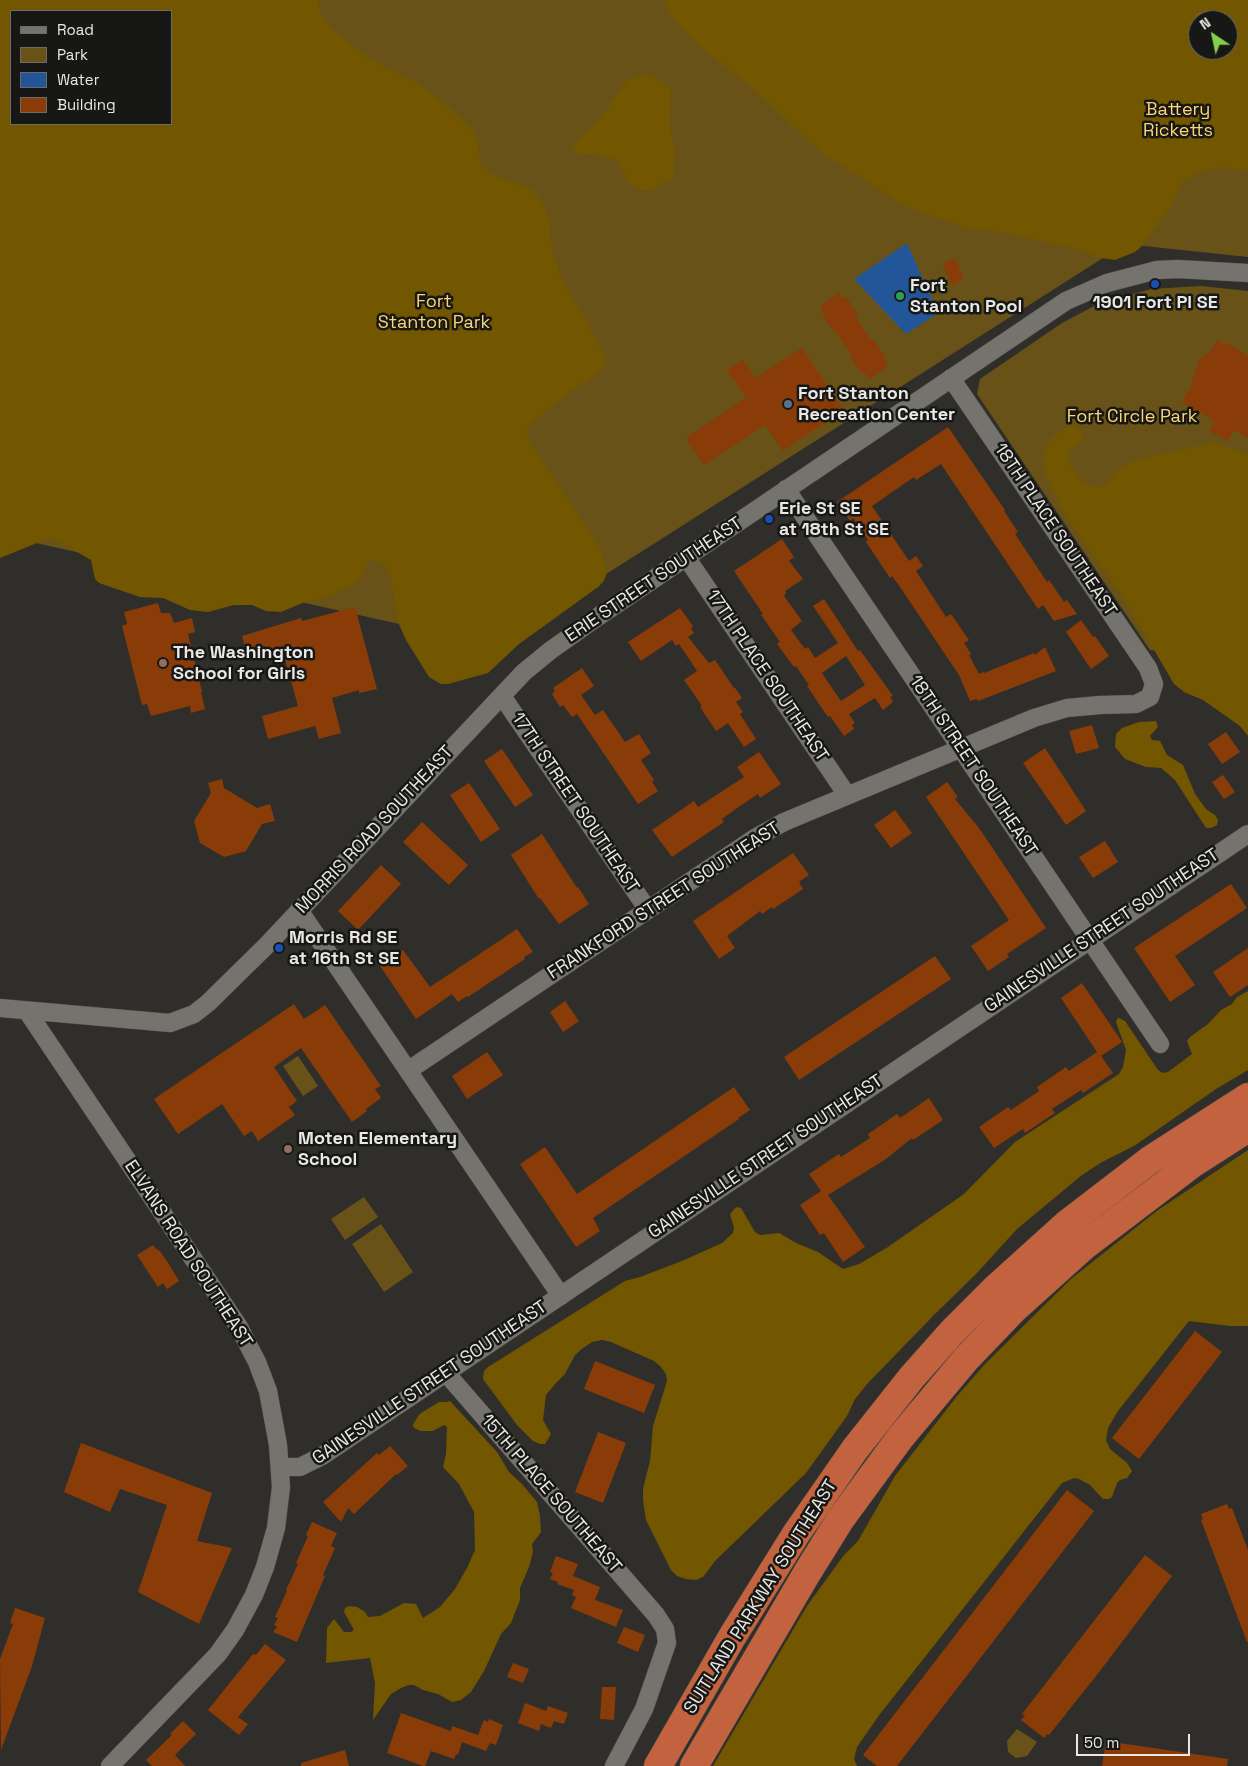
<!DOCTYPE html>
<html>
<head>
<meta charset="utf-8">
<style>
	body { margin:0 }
	#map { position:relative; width:1248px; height:1766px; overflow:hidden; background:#302e2a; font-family:"Space Grotesk",sans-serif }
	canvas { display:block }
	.legend { position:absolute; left:10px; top:10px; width:162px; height:115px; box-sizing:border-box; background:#171715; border:1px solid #6b6b68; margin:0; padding:6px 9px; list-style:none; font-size:15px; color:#e9e8e5 }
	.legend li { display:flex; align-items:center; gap:10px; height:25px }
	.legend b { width:25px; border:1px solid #6b6b68 }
	.north { position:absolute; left:1188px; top:10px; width:50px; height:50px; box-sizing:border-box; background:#171715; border:1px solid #6b6b68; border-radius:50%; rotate:326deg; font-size:14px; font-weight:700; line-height:20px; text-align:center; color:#e9e8e5 }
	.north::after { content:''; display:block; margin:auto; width:18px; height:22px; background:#86cf4b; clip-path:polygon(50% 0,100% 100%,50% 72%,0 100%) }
	.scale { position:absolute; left:1076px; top:1734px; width:114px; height:22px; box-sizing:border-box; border:2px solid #e9e8e5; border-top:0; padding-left:6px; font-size:15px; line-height:18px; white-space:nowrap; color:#e9e8e5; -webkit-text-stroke:4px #171715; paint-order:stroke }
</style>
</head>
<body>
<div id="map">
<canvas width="1248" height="1766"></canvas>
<ul class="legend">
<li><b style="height:6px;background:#75736e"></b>Road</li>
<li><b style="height:14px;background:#685217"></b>Park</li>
<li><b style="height:14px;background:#225698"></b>Water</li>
<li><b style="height:14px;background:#8a3c08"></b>Building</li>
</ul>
<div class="north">N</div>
<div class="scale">50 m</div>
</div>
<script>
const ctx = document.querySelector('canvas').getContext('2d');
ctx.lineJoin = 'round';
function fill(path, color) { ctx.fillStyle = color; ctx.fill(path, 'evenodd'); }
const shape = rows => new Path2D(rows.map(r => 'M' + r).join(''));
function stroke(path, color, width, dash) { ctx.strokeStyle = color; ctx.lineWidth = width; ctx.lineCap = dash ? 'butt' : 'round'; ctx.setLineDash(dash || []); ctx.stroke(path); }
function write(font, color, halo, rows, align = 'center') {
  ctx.font = font + ' "Space Grotesk",sans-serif'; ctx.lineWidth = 5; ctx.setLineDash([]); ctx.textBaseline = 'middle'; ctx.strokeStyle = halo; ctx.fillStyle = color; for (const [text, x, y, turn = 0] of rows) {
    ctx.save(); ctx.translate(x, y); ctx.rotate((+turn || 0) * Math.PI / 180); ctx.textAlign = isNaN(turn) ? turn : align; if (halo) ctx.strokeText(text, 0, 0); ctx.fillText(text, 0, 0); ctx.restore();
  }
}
fill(shape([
	[4,0,1248,0,1248,257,1125,244,600,578,507,648,0,535,0,45],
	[11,11,171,11,171,124,11,124],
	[1198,20,1228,20,1228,50,1198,50],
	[1201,286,1248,291,1248,660,1150,650,977,394,980,379,1062,323,1100,303,1151,289],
	[298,1056,318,1086,303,1096,283,1066],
	[364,1197,378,1217,345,1240,331,1219],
	[381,1224,413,1272,384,1292,352,1244],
	[1017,1729,1037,1742,1027,1756,1016,1758,1008,1752,1007,1741]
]), '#685217');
fill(shape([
	[0,0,319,0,318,5,322,15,330,28,339,35,370,59,417,83,458,115,476,134,480,162,483,168,493,175,531,189,542,201,548,217,552,250,559,272,569,293,585,318,606,358,605,363,595,375,567,394,532,422,527,428,527,436,531,444,600,548,606,567,606,576,603,582,598,587,519,644,488,673,448,684,441,684,429,677,406,640,398,622,391,576,383,564,376,560,369,561,362,575,356,582,329,597,305,602,281,612,266,611,252,605,234,605,208,612,190,610,163,598,140,597,99,583,95,579,91,560,57,540,51,539,42,541,0,558],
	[11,11,171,11,171,124,11,124],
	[664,0,1248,0,1248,170,1220,167,1199,172,1184,181,1179,188,1171,206,1140,248,1135,252,1115,260,1101,258,1077,249,1004,233,966,228,907,207,822,153,750,86,710,55,682,28,669,12],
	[1198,20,1228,20,1228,50,1198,50],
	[647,75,657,78,671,89,669,121,671,134,675,145,673,163,675,172,673,178,650,190,641,190,628,182,618,160,594,154,579,154,573,149,573,146,596,123,628,80,631,78],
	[1075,425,1077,426,1083,434,1083,438,1081,442,1069,451,1067,455,1067,460,1080,478,1086,483,1096,487,1102,487,1107,484,1120,468,1126,464,1153,456,1212,443,1220,444,1248,454,1248,736,1240,726,1203,700,1184,692,1174,684,1122,595,1066,517,1046,475,1043,458,1045,450,1052,438,1069,426],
	[1156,721,1158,727,1150,736,1152,740,1160,741,1167,755,1183,765,1195,794,1206,809,1215,815,1218,820,1217,825,1211,828,1206,828,1175,780,1167,773,1161,768,1146,767,1125,759,1115,747,1116,734,1122,728,1139,722],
	[1248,991,1248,1070,1216,1089,1134,1146,1102,1162,1082,1175,1017,1229,976,1274,933,1316,868,1383,855,1399,847,1416,806,1473,715,1561,703,1577,696,1580,686,1579,677,1576,671,1570,646,1520,643,1500,643,1489,650,1461,653,1426,667,1381,666,1374,661,1367,654,1361,611,1342,602,1340,592,1342,583,1348,575,1355,565,1374,556,1383,546,1395,543,1420,551,1434,545,1444,540,1444,533,1441,517,1425,483,1379,484,1371,488,1367,625,1281,640,1277,682,1261,722,1243,733,1233,734,1228,730,1214,736,1207,741,1208,755,1232,760,1235,779,1233,796,1243,818,1252,843,1269,859,1264,888,1247,964,1194,1015,1142,1119,1074,1123,1067,1126,1050,1116,1022,1117,1019,1119,1018,1125,1021,1158,1070,1163,1073,1168,1072,1192,1054,1187,1041,1190,1037,1208,1024,1221,1010,1232,1004,1237,997],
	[1248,1150,1248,1326,1230,1326,1189,1321,1118,1411,1108,1428,1106,1440,1110,1449,1127,1463,1132,1471,1127,1478,1120,1480,1117,1483,1112,1497,1109,1499,1103,1499,1090,1485,1079,1479,1074,1478,1062,1483,880,1714,857,1747,854,1759,857,1766,713,1766,807,1606,844,1555,858,1541,895,1476,957,1396,985,1364,1071,1279,1158,1210],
	[450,1401,497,1452,509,1472,522,1484,537,1502,540,1516,541,1532,532,1544,533,1552,529,1567,520,1588,520,1600,511,1623,501,1634,484,1671,471,1692,461,1700,452,1702,438,1694,423,1690,414,1685,409,1685,401,1688,391,1694,373,1720,375,1683,370,1658,326,1663,327,1628,334,1619,344,1632,351,1632,354,1630,344,1612,345,1608,350,1606,357,1607,365,1612,368,1617,380,1616,404,1603,416,1604,423,1618,440,1607,455,1589,467,1568,475,1550,474,1512,459,1484,443,1467,446,1454,447,1427,444,1425,433,1431,421,1431,414,1428,413,1425,418,1416,421,1413,439,1402,446,1402]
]), '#725700');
fill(shape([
	[907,243,938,313,906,334,854,279]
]), '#225698');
fill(shape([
	[955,258,964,279,952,285,942,264],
	[839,293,843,299,846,297,858,315,855,317,872,341,874,340,886,358,884,360,888,366,869,379,864,372,862,374,850,356,852,355,836,331,834,332,822,314,824,313,820,306],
	[1217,340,1225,345,1226,343,1248,355,1248,438,1234,430,1228,441,1209,431,1215,421,1182,402,1186,394,1185,394,1190,389,1198,362,1207,353,1210,353],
	[802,348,844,410,783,451,765,425,704,465,686,438,746,398,727,370,743,360,756,378],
	[948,427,1005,510,1004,511,1018,532,1015,534,1047,582,1049,580,1064,602,1067,600,1077,614,1054,621,1043,605,1038,609,941,464,916,480,914,477,872,506,909,561,916,556,923,566,916,571,946,617,951,614,969,640,964,643,971,654,969,655,979,674,984,672,984,673,1034,653,1035,655,1045,647,1056,671,978,701,977,699,970,701,959,675,898,584,892,576,890,578,866,542,868,540,853,518,850,521,837,502],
	[782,539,794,557,789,561,803,579,785,591,786,593,784,596,802,621,791,630,805,649,808,647,815,658,838,643,813,606,824,599,858,651,860,650,893,696,890,697,893,702,883,710,875,698,849,714,855,723,852,725,854,729,844,736,830,716,828,717,823,710,807,686,809,685,796,666,794,667,777,644,780,642,764,619,761,615,763,614,734,571],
	[846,656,865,685,841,701,822,673],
	[158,603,161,613,170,613,174,623,192,618,195,632,188,634,202,692,201,692,205,709,191,713,190,706,151,716,147,704,142,705,122,626,127,624,124,612],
	[355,607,377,689,359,693,359,690,332,698,341,733,319,739,315,726,268,739,262,716,298,706,282,648,272,655,271,652,248,658,242,636,301,618,302,621],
	[680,608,693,626,691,628,694,633,688,637,709,663,715,660,734,688,735,688,742,698,736,702,743,712,740,714,756,739,744,747,728,723,716,731,700,707,702,706,684,680,697,671,679,644,676,646,672,640,641,661,628,642],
	[1081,620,1093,637,1095,636,1109,656,1091,669,1066,632],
	[582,668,594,686,581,695,595,715,603,710,625,742,639,734,651,753,641,760,654,780,652,782,658,791,638,804,577,714,572,717,563,705,560,707,552,694,555,691,553,688],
	[1092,725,1099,748,1076,754,1069,731],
	[1226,732,1240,752,1222,764,1208,744],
	[1045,748,1086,811,1066,825,1023,763],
	[502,749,533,795,515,807,484,761],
	[759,752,781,784,760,798,758,794,740,806,722,819,724,822,672,857,652,830,694,801,698,807,744,777,737,767],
	[1223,775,1235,792,1224,799,1212,782],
	[222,779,224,788,257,808,270,804,275,821,262,824,246,851,224,857,200,843,194,821,211,793,208,783],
	[947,782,958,797,955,799,979,828,1046,928,1007,954,1009,957,988,971,971,946,1009,920,926,797],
	[469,783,500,829,481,842,450,795],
	[895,810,912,833,891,848,874,825],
	[422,822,468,865,449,885,403,842],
	[542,834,577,888,578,887,589,904,559,924,540,898,539,899,511,855],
	[1105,841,1118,862,1093,878,1079,857],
	[793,853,809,875,799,882,803,889,773,909,772,907,762,914,760,911,727,936,735,948,719,959,693,921],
	[381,865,401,884,358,930,338,911],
	[1231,884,1247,908,1175,956,1195,985,1170,1002,1134,948],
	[517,929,533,952,524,957,525,959,468,997,467,996,458,1002,452,994,416,1019,380,966,403,950,430,987],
	[1248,948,1248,985,1230,997,1213,972],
	[935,956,951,979,799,1080,784,1057],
	[1082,983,1122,1042,1101,1056,1113,1073,1083,1093,1081,1090,1052,1109,1055,1113,1025,1133,1023,1129,994,1148,979,1127,1008,1107,1011,1110,1039,1091,1037,1087,1066,1067,1069,1071,1097,1052,1061,998],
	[565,1001,579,1021,563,1032,550,1012],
	[294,1004,304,1019,325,1005,381,1086,375,1089,381,1098,366,1109,367,1111,352,1122,301,1048,274,1067,297,1101,289,1107,295,1115,258,1141,252,1131,244,1136,222,1104,178,1134,154,1099],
	[487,1052,503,1075,467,1099,452,1076],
	[734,1087,750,1110,738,1118,739,1119,593,1218,600,1231,576,1247,520,1164,545,1147,577,1194],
	[929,1098,943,1120,913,1140,912,1138,886,1159,828,1195,865,1247,843,1262,824,1233,820,1235,800,1205,821,1191,809,1174,839,1154,841,1157,870,1138,868,1134,897,1114,900,1118],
	[153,1245,157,1250,158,1249,167,1261,179,1281,167,1289,163,1283,158,1287,137,1255],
	[1195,1331,1222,1352,1139,1459,1112,1438],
	[595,1361,655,1385,644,1413,584,1389],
	[598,1432,626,1443,603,1503,575,1492],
	[81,1443,212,1493,197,1541,232,1548,199,1624,138,1592,167,1505,120,1489,110,1512,64,1492],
	[390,1446,408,1466,397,1475,396,1474,354,1514,348,1508,341,1522,323,1502,377,1453,379,1455],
	[1067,1490,1094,1511,897,1766,877,1766,863,1755],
	[1227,1504,1229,1509,1232,1508,1248,1550,1248,1642,1247,1642,1201,1520,1203,1519,1201,1514],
	[312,1522,337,1533,331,1546,335,1548,323,1575,325,1576,297,1642,273,1632,277,1627,274,1625,278,1618,275,1617,287,1591,286,1590,298,1564,296,1563,308,1536,306,1535],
	[1145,1555,1172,1576,1100,1671,1049,1735,1047,1734,1044,1738,1021,1720,1025,1716,1022,1714],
	[556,1556,578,1564,573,1576,600,1587,595,1600,623,1610,616,1627,571,1608,576,1597,572,1595,574,1590,557,1584,558,1582,550,1579,553,1573,550,1572],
	[15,1608,45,1618,32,1666,1,1750,0,1659,13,1624,10,1623],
	[624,1627,645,1635,638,1652,617,1643],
	[265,1644,286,1660,238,1717,248,1724,239,1735,208,1710,253,1654,256,1655],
	[513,1663,529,1669,523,1683,507,1677],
	[602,1687,616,1687,614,1720,600,1719],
	[525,1703,546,1711,548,1706,568,1713,564,1724,554,1721,551,1728,541,1724,539,1731,518,1723],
	[401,1713,451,1731,452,1726,478,1735,484,1720,488,1722,489,1719,503,1725,496,1745,490,1743,486,1751,462,1742,458,1755,456,1754,454,1759,431,1751,425,1766,423,1766,387,1753],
	[183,1721,196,1734,175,1755,185,1766,152,1766,146,1760,172,1735,170,1734],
	[1106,1741,1228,1759,1227,1766,1102,1766],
	[345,1750,349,1766,301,1766,301,1763]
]), '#8a3c08');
const minor = shape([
	[786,489,1160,1044],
	[686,557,847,795],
	[502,696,648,910],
	[299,910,561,1296],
	[0,1008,170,1023,194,1014,208,1003,267,945,524,672,551,650,599,616,1066,301,1107,283,1157,270,1178,269,1248,273],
	[27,1011,239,1327,257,1362,268,1391,278,1445,281,1487,276,1528,265,1567,254,1595,235,1630,218,1654,110,1766],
	[409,1070,755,838,784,822,1034,718,1067,708,1100,705,1136,704,1150,697,1154,684,1148,668,951,378],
	[446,1373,656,1615,665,1629,667,1643,644,1709,614,1766],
	[280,1467,300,1467,322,1456,1248,834]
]);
const trunk = shape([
	[658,1766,732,1637,796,1534,855,1449,912,1377,952,1332,996,1288,1068,1223,1150,1160,1248,1097],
	[694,1766,807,1573,840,1520,900,1438,966,1359,1014,1309,1084,1246,1192,1164,1248,1128]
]);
stroke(minor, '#4e4d4a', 19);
stroke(trunk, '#4e4d4a', 29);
stroke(minor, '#75736e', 18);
stroke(trunk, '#c2623e', 28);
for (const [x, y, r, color] of [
	[1155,284,5,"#1a4fb4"],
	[900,296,5,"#2e9e5b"],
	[788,404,5,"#5c6f8a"],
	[769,519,5,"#1a4fb4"],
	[163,663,5,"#8d6e63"],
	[279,948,5,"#1a4fb4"],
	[288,1149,5,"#8d6e63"]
]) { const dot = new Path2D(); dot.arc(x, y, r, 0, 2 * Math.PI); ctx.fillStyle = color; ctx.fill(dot); stroke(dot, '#171715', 2); }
write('18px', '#fcd678', '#171715', [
	["Battery",1178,110],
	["Ricketts",1178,131],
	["Fort",434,302],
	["Stanton Park",434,323],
	["Fort Circle Park",1132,417]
]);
write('bold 18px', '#e9e8e5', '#171715', [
	["Fort",910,286],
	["Stanton Pool",910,307],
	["1901 Fort Pl SE",1155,303,"center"],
	["Fort Stanton",798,394],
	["Recreation Center",798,415],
	["Erie St SE",779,509],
	["at 18th St SE",779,530],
	["The Washington",173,653],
	["School for Girls",173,674],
	["Morris Rd SE",289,938],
	["at 16th St SE",289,959],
	["Moten Elementary",298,1139],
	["School",298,1160]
], 'left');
write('18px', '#e9e8e5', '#171715', [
	["18TH PLACE SOUTHEAST",1055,530,56],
	["ERIE STREET SOUTHEAST",654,580,-34],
	["17TH PLACE SOUTHEAST",767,676,56],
	["18TH STREET SOUTHEAST",973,766,56],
	["17TH STREET SOUTHEAST",575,803,56],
	["MORRIS ROAD SOUTHEAST",375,830,-47],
	["FRANKFORD STREET SOUTHEAST",664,901,-33],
	["GAINESVILLE STREET SOUTHEAST",1102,931,-34],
	["GAINESVILLE STREET SOUTHEAST",766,1157,-34],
	["ELVANS ROAD SOUTHEAST",188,1254,57],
	["GAINESVILLE STREET SOUTHEAST",430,1383,-34],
	["15TH PLACE SOUTHEAST",551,1494,49],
	["SUITLAND PARKWAY SOUTHEAST",761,1597,-58]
]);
</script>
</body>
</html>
